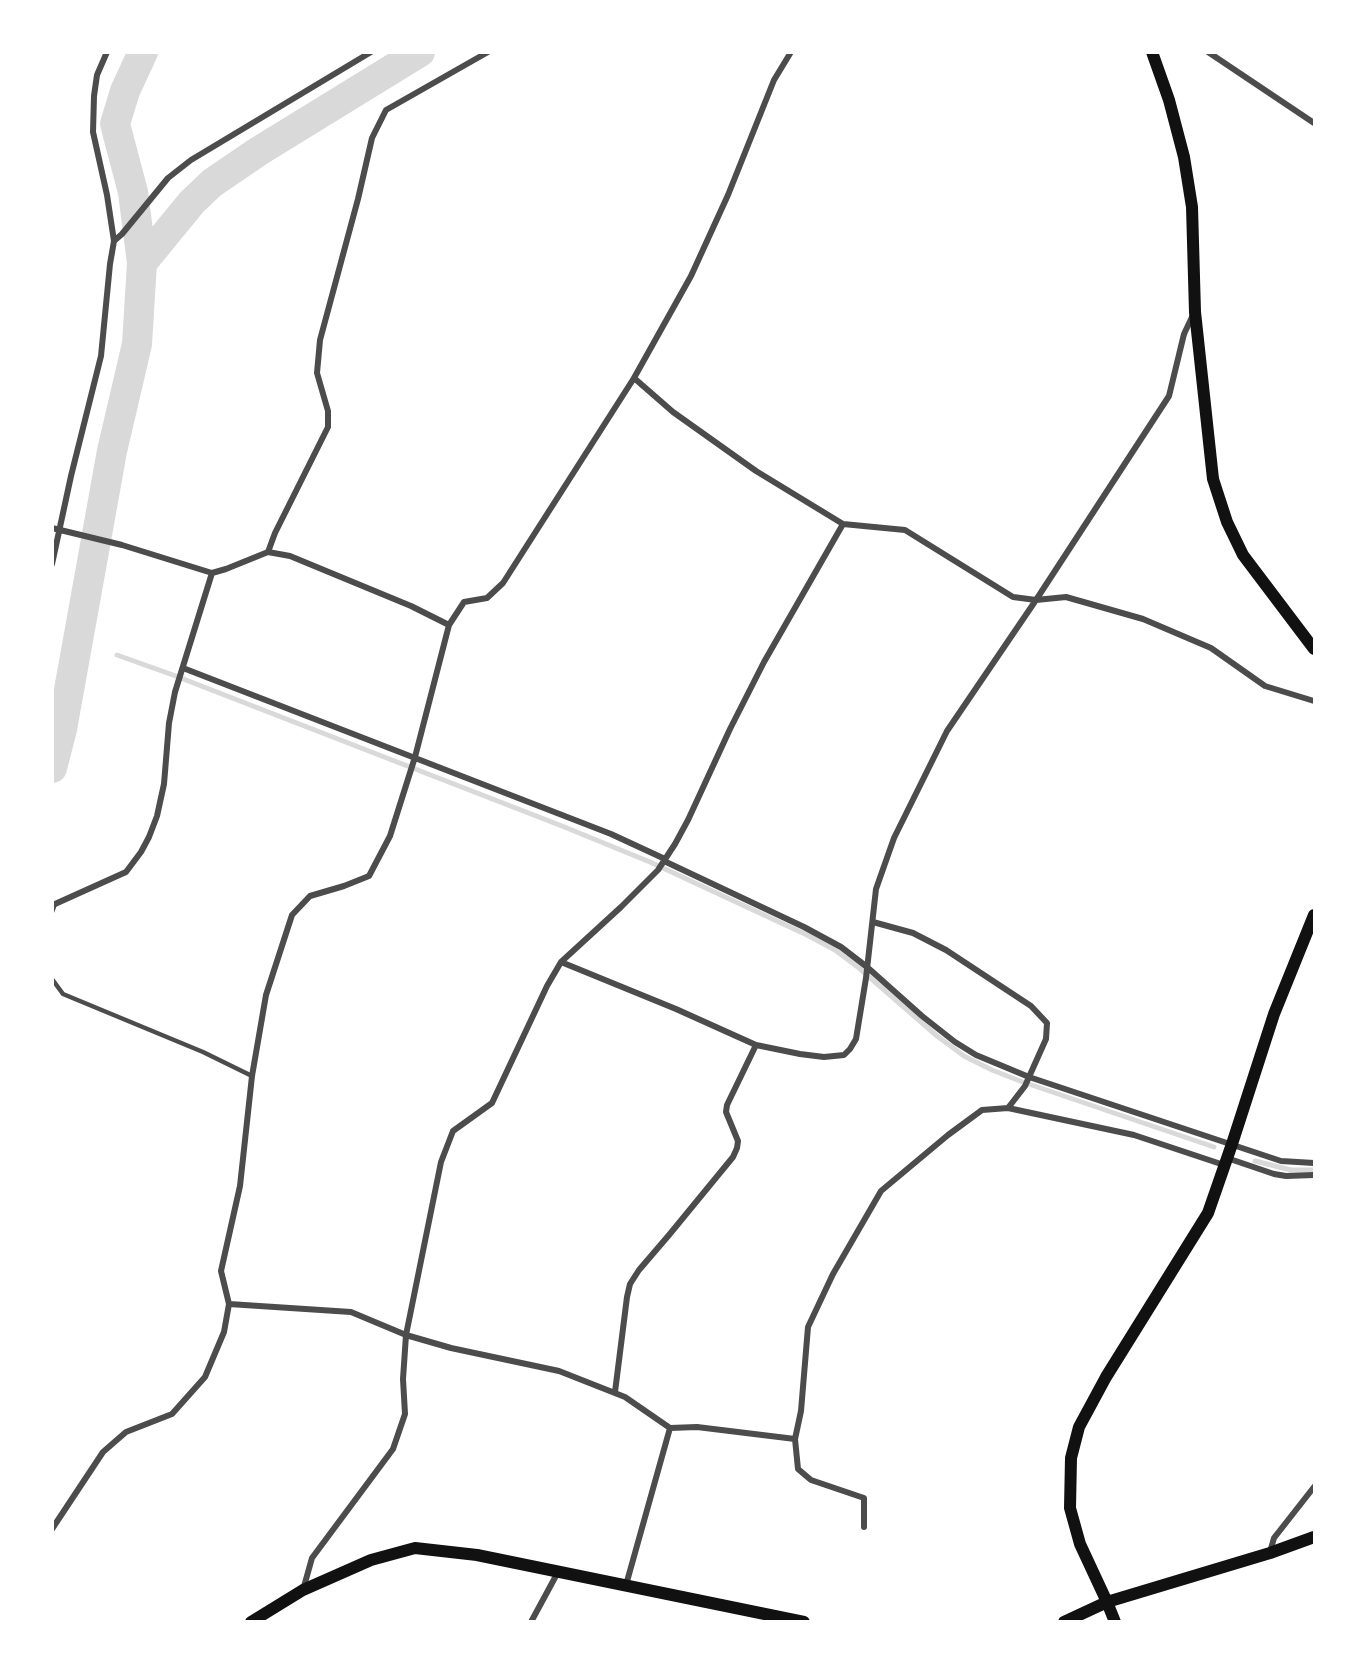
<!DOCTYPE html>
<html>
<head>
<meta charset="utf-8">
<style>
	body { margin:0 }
	#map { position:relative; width:1367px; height:1674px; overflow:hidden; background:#fff; font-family:Lato,sans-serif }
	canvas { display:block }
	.frame { position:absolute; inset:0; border:54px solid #fff; pointer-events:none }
</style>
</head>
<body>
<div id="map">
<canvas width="1367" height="1674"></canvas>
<div class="frame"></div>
</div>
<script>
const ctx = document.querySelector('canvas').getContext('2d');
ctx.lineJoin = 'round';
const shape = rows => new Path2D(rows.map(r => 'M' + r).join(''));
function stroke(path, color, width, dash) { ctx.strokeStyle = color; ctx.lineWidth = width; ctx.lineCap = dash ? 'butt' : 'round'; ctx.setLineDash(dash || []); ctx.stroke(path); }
stroke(shape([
	[117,655,173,675,562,826,650,862,807,935,835,950,859,968,937,1036,964,1056,992,1070,1020,1081,1214,1147],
	[1255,1161,1291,1170,1314,1170]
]), '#d9d9d9', 5);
stroke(shape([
	[142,263,192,202,212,183,259,151,420,52],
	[52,768,62,729,112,451,137,344,142,263,133,192,115,124,125,91,143,52]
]), '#d9d9d9', 30);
stroke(shape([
	[52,912,55,904],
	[52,979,63,994,203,1052,252,1076]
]), '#4c4c4c', 4.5);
stroke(shape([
	[1208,52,1314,123],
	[114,241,122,234,168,178,191,160,371,52],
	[634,378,673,412,756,471,843,524,905,530,1013,597,1036,600,1066,597,1143,619,1211,648,1265,686,1314,701],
	[52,528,122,545,212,573,226,569,268,552,290,556,411,606,449,625],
	[268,552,275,533,328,427,328,411,317,373,320,340,358,199,372,138,386,110,488,52],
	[52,564,71,476,101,356,110,264,114,241,107,195,93,132,94,96,97,75,107,52],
	[183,668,611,834,665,859],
	[664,861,804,927,841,947,867,967,922,1016,955,1042,976,1055,1029,1077,1281,1161,1314,1163],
	[55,904,126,872,141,852,149,837,157,816,164,784,169,723,175,692,212,573],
	[873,922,913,933,946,950,1031,1006,1047,1023,1046,1039,1029,1077,1025,1086,1008,1108],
	[561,962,676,1009,756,1045,800,1054,824,1057,844,1055,850,1049,856,1039,866,978,876,889,894,838,947,731,1036,600,1169,396,1184,334,1193,315],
	[1227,1158,1274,1174,1286,1176,1314,1175],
	[229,1304,351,1312,406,1335,451,1348,559,1371,625,1397,670,1428,626,1585],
	[615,1392,627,1297,630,1284,639,1270,669,1235,733,1157,737,1148,738,1141,726,1112,727,1105,756,1045],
	[670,1428,697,1427,795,1439],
	[864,1527,864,1498,811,1480,798,1469,795,1439,801,1411,808,1327,833,1274,881,1191,948,1135,982,1110,1008,1108,1134,1135,1224,1165],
	[52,1529,103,1452,126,1432,172,1414,205,1377,224,1332,229,1304,221,1271,240,1186,252,1076,266,995,292,915,310,896,344,886,369,876,390,836,415,757,449,625,464,602,487,598,503,583,634,378,691,276,728,195,774,80,791,52],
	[1270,1552,1274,1538,1314,1487],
	[303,1590,312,1558,393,1449,405,1414,403,1379,406,1335,441,1162,453,1131,492,1103,547,986,561,962,621,907,658,870,675,844,688,820,730,729,764,662,843,524],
	[531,1622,558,1572]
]), '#4c4c4c', 6);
stroke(shape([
	[1152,52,1169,100,1184,157,1192,207,1195,312,1213,479,1227,522,1243,555,1314,649],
	[251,1622,303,1590,371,1560,415,1548,477,1555,804,1622],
	[1064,1622,1107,1602,1270,1553,1314,1537],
	[1115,1622,1107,1602,1080,1544,1070,1508,1071,1458,1079,1427,1106,1377,1208,1213,1232,1144,1274,1014,1314,915]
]), '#111', 12);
</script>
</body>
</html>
